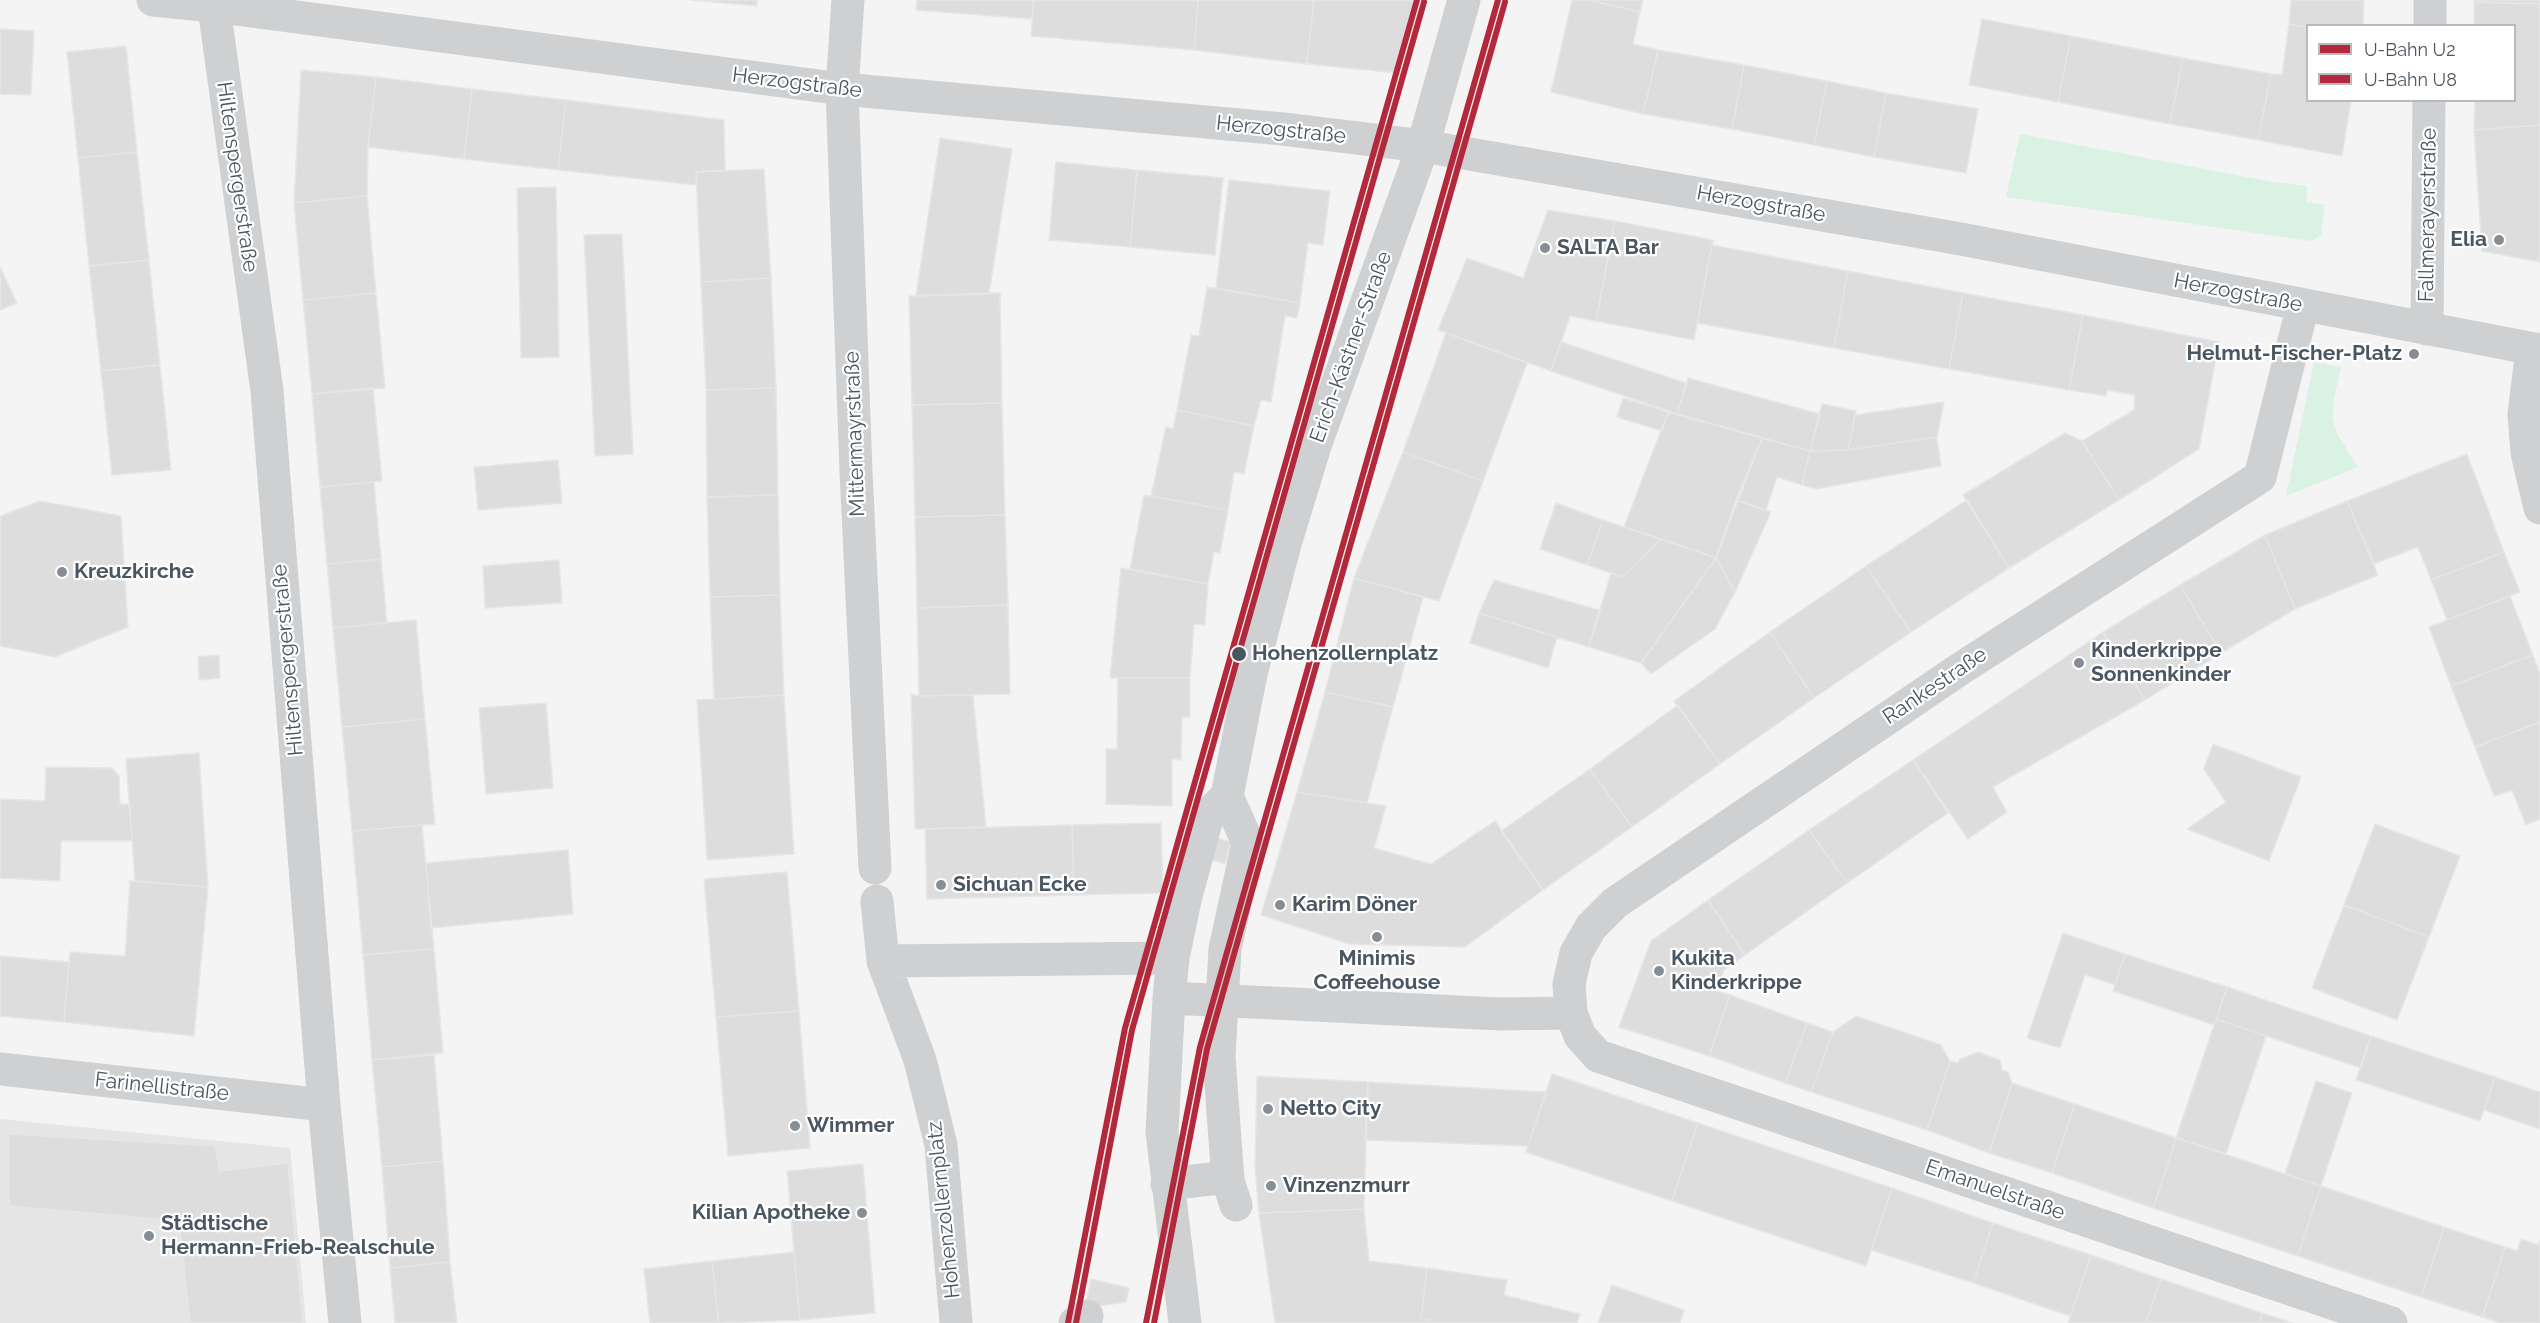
<!DOCTYPE html>
<html>
<head>
<meta charset="utf-8">
<style>
	body { margin:0 }
	#map { position:relative; width:2540px; height:1323px; overflow:hidden; background:#f4f4f4; font-family:Raleway,sans-serif }
	canvas { display:block }
	.legend { position:absolute; left:2306px; top:24px; width:210px; height:78px; box-sizing:border-box; background:#fff; border:2px solid #b7bbc0; margin:0; padding:8px 10px; list-style:none; font-size:18px; color:#4a5661 }
	.legend li { display:flex; align-items:center; gap:12px; height:30px }
	.legend b { width:30px; border:2px solid #b7bbc0 }
</style>
</head>
<body>
<div id="map">
<canvas width="2540" height="1323"></canvas>
<ul class="legend">
<li><b style="height:8px;background:#b4283c"></b>U-Bahn U2</li>
<li><b style="height:8px;background:#b4283c"></b>U-Bahn U8</li>
</ul>
</div>
<script>
const ctx = document.querySelector('canvas').getContext('2d');
ctx.lineJoin = 'round';
function fill(path, color) { ctx.fillStyle = color; ctx.fill(path, 'evenodd'); }
const shape = rows => new Path2D(rows.map(r => 'M' + r).join(''));
function stroke(path, color, width, dash) { ctx.strokeStyle = color; ctx.lineWidth = width; ctx.lineCap = dash ? 'butt' : 'round'; ctx.setLineDash(dash || []); ctx.stroke(path); }
function write(font, color, halo, rows, align = 'center') {
  ctx.font = font + ' Raleway,sans-serif'; ctx.lineWidth = 4.5; ctx.setLineDash([]); ctx.textBaseline = 'middle'; ctx.strokeStyle = halo; ctx.fillStyle = color; for (const [text, x, y, turn = 0] of rows) {
    ctx.save(); ctx.translate(x, y); ctx.rotate((+turn || 0) * Math.PI / 180); ctx.textAlign = isNaN(turn) ? turn : align; if (halo) ctx.strokeText(text, 0, 0); ctx.fillText(text, 0, 0); ctx.restore();
  }
}
fill(shape([
	[0,1119,290,1148,306,1323,0,1323]
]), '#e6e5e6');
fill(shape([
	[2020,134,2273,182,2307,186,2306,202,2325,205,2321,235,2311,241,2006,197],
	[2314,362,2341,367,2334,399,2333,418,2337,434,2358,467,2286,496]
]), '#d9f2e3');
const building = shape([
	[691,0,757,0,757,6,691,0],
	[917,0,1034,0,1032,19,916,10,917,0],
	[1034,0,1198,0,1194,50,1031,36,1034,0],
	[1198,0,1314,0,1307,64,1194,50,1198,0],
	[1314,0,1416,0,1397,73,1307,64,1314,0],
	[1572,0,1589,0,1640,12,1633,44,1658,50,1643,114,1551,92,1572,0],
	[1589,0,1643,0,1640,12,1589,0],
	[2291,0,2364,0,2363,26,2308,27,2289,24,2291,0],
	[2474,0,2540,0,2540,4,2474,2,2474,0],
	[2474,2,2540,4,2540,125,2474,130,2475,100,2514,100,2514,26,2474,26,2474,2],
	[1982,19,2071,36,2058,102,1969,85,1982,19],
	[2289,24,2308,27,2308,100,2351,100,2342,156,2258,140,2271,74,2282,75,2289,24],
	[0,29,34,31,31,95,0,94,0,29],
	[2071,36,2183,58,2170,124,2058,102,2071,36],
	[126,46,137,152,78,158,67,52,126,46],
	[1658,50,1744,65,1732,129,1643,114,1658,50],
	[2183,58,2271,74,2258,140,2170,124,2183,58],
	[1744,65,1827,81,1814,145,1732,129,1744,65],
	[301,70,376,77,368,147,367,196,294,203,301,70],
	[376,77,472,89,464,159,368,147,376,77],
	[1827,81,1886,93,1874,157,1814,145,1827,81],
	[472,89,566,100,558,170,464,159,472,89],
	[1886,93,1978,109,1966,173,1874,157,1886,93],
	[566,100,724,120,725,170,696,172,697,185,558,170,566,100],
	[2540,125,2540,262,2482,251,2474,130,2540,125],
	[940,138,1012,149,989,294,916,296,940,138],
	[137,152,149,260,89,266,78,158,137,152],
	[1056,162,1137,170,1130,247,1049,240,1056,162],
	[764,169,771,278,701,282,696,172,764,169],
	[1137,170,1223,178,1215,255,1130,247,1137,170],
	[1229,180,1330,191,1323,245,1308,243,1300,303,1216,288,1229,180],
	[556,187,559,357,521,358,517,188,556,187],
	[367,196,376,293,303,300,294,203,367,196],
	[1548,210,1615,221,1596,321,1570,316,1551,371,1438,330,1467,258,1523,278,1548,210],
	[1615,221,1713,240,1694,340,1596,321,1615,221],
	[622,234,633,454,595,456,584,235,622,234],
	[1712,245,1848,271,1834,348,1697,323,1712,245],
	[149,260,160,365,101,371,89,266,149,260],
	[0,267,17,303,0,310,0,267],
	[1848,271,1963,293,1949,369,1834,348,1848,271],
	[771,278,776,388,706,390,701,282,771,278],
	[1207,287,1300,303,1297,318,1285,316,1271,402,1261,400,1254,426,1177,410,1191,335,1199,336,1207,287],
	[376,293,385,388,312,394,303,300,376,293],
	[1000,293,1002,403,912,405,909,296,1000,293],
	[1963,293,2083,315,2069,390,1949,369,1963,293],
	[2083,315,2219,342,2199,449,2119,500,2082,441,2134,410,2135,395,2108,390,2106,396,2069,390,2083,315],
	[1446,333,1527,363,1483,481,1403,452,1446,333],
	[1561,342,1686,383,1677,414,1551,371,1561,342],
	[160,365,171,470,112,475,101,371,160,365],
	[1688,378,1820,414,1810,451,1677,414,1688,378],
	[373,388,382,481,320,487,312,394,373,388],
	[776,388,778,495,707,497,706,390,776,388],
	[1623,398,1668,412,1662,431,1617,417,1623,398],
	[1944,402,1937,437,1848,450,1855,415,1944,402],
	[1002,403,1005,515,915,517,912,405,1002,403],
	[1822,404,1856,411,1848,450,1810,451,1822,404],
	[1177,410,1254,426,1244,474,1234,472,1228,510,1151,496,1166,427,1173,429,1177,410],
	[1668,412,1762,438,1716,558,1624,527,1668,412],
	[2065,433,2082,441,2119,500,2009,568,1963,495,2065,433],
	[1937,437,1941,466,1816,489,1802,485,1810,451,1848,450,1937,437],
	[1762,438,1810,451,1802,485,1777,477,1766,510,1736,500,1762,438],
	[1403,452,1483,481,1439,601,1354,578,1403,452],
	[2467,454,2504,552,2431,580,2418,547,2374,564,2347,501,2467,454],
	[558,460,562,503,478,510,474,467,558,460],
	[374,482,381,559,327,564,320,487,374,482],
	[778,495,780,595,710,597,707,497,778,495],
	[1144,495,1228,510,1220,553,1214,552,1208,584,1130,569,1144,495],
	[1736,500,1771,512,1735,592,1716,558,1736,500],
	[1967,500,2009,568,1911,632,1866,566,1967,500],
	[40,501,121,516,128,627,55,657,0,646,0,516,40,501],
	[2347,501,2378,575,2295,609,2265,535,2347,501],
	[1556,503,1603,520,1587,565,1540,549,1556,503],
	[1005,515,1008,605,917,608,915,517,1005,515],
	[1603,520,1624,527,1661,539,1622,577,1587,565,1603,520],
	[2265,535,2295,609,2221,653,2180,585,2265,535],
	[1661,539,1716,558,1641,663,1589,647,1611,573,1622,577,1661,539],
	[2504,552,2520,592,2447,620,2431,580,2504,552],
	[1716,558,1735,592,1715,629,1651,674,1641,663,1716,558],
	[381,559,387,623,333,628,327,564,381,559],
	[559,560,562,603,485,608,483,566,559,560],
	[1866,566,1911,632,1814,698,1770,632,1866,566],
	[1121,568,1208,584,1205,625,1194,624,1190,678,1110,678,1121,568],
	[1354,578,1423,597,1393,707,1325,692,1354,578],
	[1494,580,1599,610,1589,647,1479,613,1494,580],
	[2180,585,2221,653,2145,700,2103,632,2180,585],
	[780,595,784,695,714,699,710,597,780,595],
	[2510,596,2533,655,2451,686,2429,627,2510,596],
	[1008,605,1010,694,919,696,917,608,1008,605],
	[1479,613,1557,637,1548,668,1470,643,1479,613],
	[416,620,425,719,342,727,333,628,416,620],
	[1770,632,1814,698,1720,764,1674,701,1770,632],
	[2103,632,2145,700,1993,787,2007,812,1968,839,1913,760,2103,632],
	[219,655,220,678,199,680,198,657,219,655],
	[2533,655,2540,674,2540,722,2475,747,2451,686,2533,655],
	[1118,678,1190,678,1190,717,1182,717,1181,760,1172,759,1172,806,1106,804,1106,749,1117,749,1118,678],
	[1325,692,1393,707,1367,803,1297,792,1325,692],
	[911,694,919,696,973,695,986,827,915,829,911,694],
	[784,695,794,854,707,860,697,700,784,695],
	[546,703,553,788,486,794,479,708,546,703],
	[1678,705,1720,764,1632,827,1590,769,1678,705],
	[425,719,435,824,352,831,342,727,425,719],
	[2540,722,2540,819,2526,825,2512,790,2494,796,2475,747,2540,722],
	[2213,744,2301,777,2269,861,2187,829,2226,802,2204,769,2213,744],
	[199,753,208,887,135,881,126,759,199,753],
	[1913,760,1948,813,1847,883,1809,830,1913,760],
	[46,767,112,768,119,776,120,804,129,804,132,841,61,841,60,881,0,878,0,799,45,801,46,767],
	[1590,769,1632,827,1543,890,1501,831,1590,769],
	[1297,792,1386,806,1374,848,1431,864,1495,821,1543,890,1465,947,1349,944,1261,915,1297,792],
	[1161,823,1163,893,1074,895,1072,825,1161,823],
	[2375,824,2460,856,2429,937,2344,905,2375,824],
	[422,825,434,949,363,955,352,831,422,825],
	[1072,825,1074,895,927,899,925,829,1072,825],
	[1809,830,1847,883,1745,955,1708,900,1809,830],
	[1207,835,1231,842,1225,864,1202,857,1207,835],
	[568,850,573,914,431,928,426,863,568,850],
	[787,872,799,1011,716,1017,704,879,787,872],
	[130,881,208,887,194,1036,64,1022,70,952,125,956,130,881],
	[1708,900,1745,955,1724,970,1717,991,1730,995,1709,1056,1619,1027,1651,941,1708,900],
	[2344,905,2429,937,2397,1020,2312,988,2344,905],
	[2063,933,2125,954,2115,985,2085,975,2060,1048,2027,1038,2063,933],
	[434,949,443,1053,372,1060,363,955,434,949],
	[2125,954,2227,987,2214,1025,2113,991,2125,954],
	[0,956,69,962,64,1022,0,1016,0,956],
	[2227,987,2371,1036,2361,1068,2216,1019,2227,987],
	[1730,995,1807,1023,1785,1083,1709,1056,1730,995],
	[799,1011,810,1148,728,1156,716,1017,799,1011],
	[1856,1016,1941,1045,1950,1061,1927,1130,1811,1092,1833,1032,1856,1016],
	[2216,1019,2266,1036,2226,1154,2176,1138,2216,1019],
	[1807,1023,1833,1032,1811,1092,1785,1083,1807,1023],
	[2371,1036,2495,1077,2480,1121,2356,1080,2371,1036],
	[1978,1052,2000,1060,2002,1070,2008,1072,2012,1083,1989,1153,1927,1130,1950,1061,1958,1063,1960,1059,1978,1052],
	[434,1055,443,1161,382,1167,372,1060,434,1055],
	[1552,1074,1698,1123,1672,1201,1526,1152,1552,1074],
	[1257,1076,1368,1082,1364,1209,1259,1213,1255,1167,1257,1076],
	[2495,1077,2540,1092,2540,1129,2484,1110,2495,1077],
	[2316,1081,2352,1093,2321,1186,2285,1174,2316,1081],
	[1368,1082,1546,1092,1528,1146,1365,1140,1368,1082],
	[2012,1083,2075,1104,2052,1173,1989,1153,2012,1083],
	[2075,1104,2176,1138,2153,1208,2052,1173,2075,1104],
	[1698,1123,1892,1188,1866,1266,1672,1201,1698,1123],
	[9,1134,215,1146,220,1171,288,1163,303,1323,190,1323,179,1221,9,1206,9,1134],
	[2176,1138,2321,1186,2298,1256,2153,1208,2176,1138],
	[443,1161,450,1262,390,1268,382,1167,443,1161],
	[863,1164,875,1313,800,1320,787,1171,863,1164],
	[2321,1186,2444,1227,2421,1297,2298,1256,2321,1186],
	[1892,1188,1993,1223,1973,1283,1871,1250,1892,1188],
	[1364,1209,1369,1261,1427,1268,1421,1319,1430,1320,1429,1323,1275,1323,1259,1213,1364,1209],
	[1993,1223,2091,1255,2070,1316,1973,1283,1993,1223],
	[2444,1227,2505,1247,2482,1317,2421,1297,2444,1227],
	[2521,1239,2538,1245,2540,1240,2540,1323,2500,1323,2482,1317,2505,1247,2517,1251,2521,1239],
	[794,1252,800,1320,719,1323,712,1261,794,1252],
	[2091,1255,2161,1279,2146,1323,2068,1323,2091,1255],
	[712,1261,719,1323,650,1323,644,1269,712,1261],
	[450,1262,457,1323,395,1323,390,1268,450,1262],
	[1427,1268,1507,1280,1504,1295,1580,1314,1577,1323,1429,1323,1430,1320,1421,1319,1427,1268],
	[1091,1279,1129,1288,1126,1302,1085,1308,1091,1279],
	[2161,1279,2262,1313,2259,1323,2146,1323,2161,1279],
	[1612,1285,1684,1310,1680,1323,1598,1323,1612,1285],
	[2262,1313,2293,1323,2259,1323,2262,1313]
]);
fill(building, '#ddddde');
stroke(building, '#e5e6e7', 1.5);
stroke(shape([
	[153,0,213,6,842,89,1283,129,1423,146,1961,239,2540,350],
	[213,0,267,391,324,1105,345,1323],
	[848,0,842,89,856,471,875,868],
	[2430,26,2430,0],
	[2303,305,2260,477,1963,667,1615,903,1591,927,1576,953,1569,984,1571,1013,1580,1036,1598,1056,2391,1323],
	[2427,329,2429,100],
	[2532,349,2524,414,2527,453,2540,508],
	[1227,796,1248,843,1225,949,1219,1057,1228,1181,1236,1205],
	[877,901,883,961,920,1060,941,1145,956,1323],
	[883,961,1173,958],
	[1169,998,1500,1014,1571,1013],
	[0,1069,324,1105],
	[1167,1184,1228,1177],
	[1075,1323,1087,1316],
	[1185,1323,1162,1132,1169,998,1173,958,1185,900,1208,815,1227,796,1251,674,1285,544,1315,446,1423,146,1464,0]
]), '#ced0d2', 33);
stroke(shape([
	[1068,1323,1125,1028,1417,0],
	[1146,1323,1200,1047,1498,0]
]), '#b4283c', 6);
stroke(shape([
	[1076,1323,1132,1030,1424,2],
	[1154,1323,1207,1049,1505,2]
]), '#b4283c', 6);
for (const [x, y, r, color] of [
	[2499,240,6,"#868d94"],
	[1545,248,6,"#868d94"],
	[2414,354,6,"#868d94"],
	[62,572,6,"#868d94"],
	[1239,654,8,"#4a5661"],
	[2079,663,6,"#868d94"],
	[941,885,6,"#868d94"],
	[1280,905,6,"#868d94"],
	[1377,937,6,"#868d94"],
	[1659,971,6,"#868d94"],
	[1268,1109,6,"#868d94"],
	[795,1126,6,"#868d94"],
	[1271,1186,6,"#868d94"],
	[862,1213,6,"#868d94"],
	[149,1236,6,"#868d94"]
]) { const dot = new Path2D(); dot.arc(x, y, r, 0, 2 * Math.PI); ctx.fillStyle = color; ctx.fill(dot); stroke(dot, '#fff', 2); }
write('21px', '#4a5661', '#fff', [
	["Herzogstraße",797,83,7],
	["Herzogstraße",1281,130,6],
	["Hiltenspergerstraße",237,177,82],
	["Herzogstraße",1761,204,10],
	["Fallmerayerstraße",2428,215,-89],
	["Herzogstraße",2238,293,11],
	["Erich-Kästner-Straße",1351,347,-70],
	["Mittermayrstraße",855,434,-92],
	["Hiltenspergerstraße",288,660,-95],
	["Rankestraße",1935,686,-34],
	["Farinellistraße",162,1087,6],
	["Emanuelstraße",1995,1190,19],
	["Hohenzollernplatz",944,1210,-96]
]);
write('bold 21px', '#4a5661', '#fff', [
	["Elia",2487,240,"right"],
	["SALTA Bar",1557,248],
	["Helmut-Fischer-Platz",2402,354,"right"],
	["Kreuzkirche",74,572],
	["Kinderkrippe",2091,651],
	["Sonnenkinder",2091,675],
	["Sichuan Ecke",953,885],
	["Karim Döner",1292,905],
	["Minimis",1377,959,"center"],
	["Coffeehouse",1377,983,"center"],
	["Kukita",1671,959],
	["Kinderkrippe",1671,983],
	["Netto City",1280,1109],
	["Wimmer",807,1126],
	["Vinzenzmurr",1283,1186],
	["Kilian Apotheke",850,1213,"right"],
	["Städtische",161,1224],
	["Hermann-Frieb-Realschule",161,1248]
], 'left');
write('bold 21px', '#4a5661', '#fff', [
	["Hohenzollernplatz",1252,654]
], 'left');
</script>
</body>
</html>
